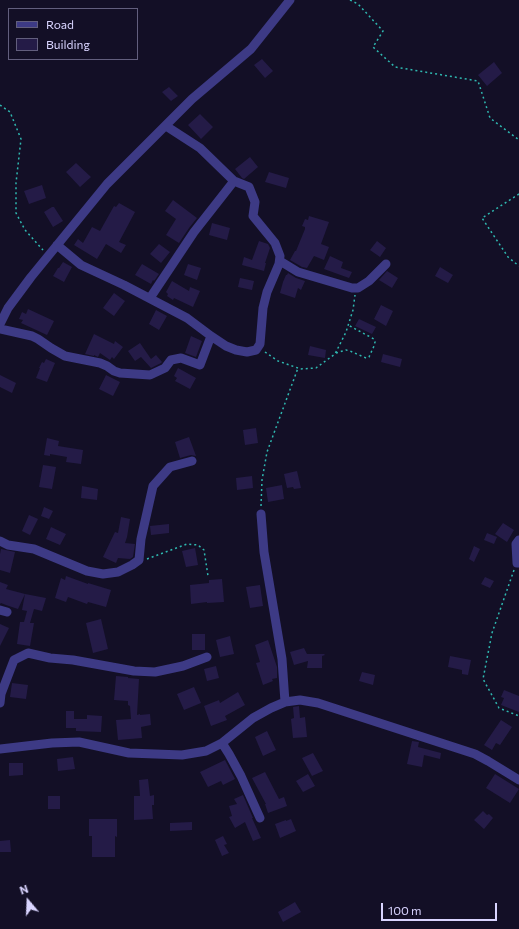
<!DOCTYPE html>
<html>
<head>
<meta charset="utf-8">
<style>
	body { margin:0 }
	#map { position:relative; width:519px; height:929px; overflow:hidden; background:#130f26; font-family:Commissioner,sans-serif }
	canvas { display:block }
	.legend { position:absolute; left:8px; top:8px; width:130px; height:52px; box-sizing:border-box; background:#130f26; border:1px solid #625e7d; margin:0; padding:5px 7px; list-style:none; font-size:12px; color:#d9d4ff }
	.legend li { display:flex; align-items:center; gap:8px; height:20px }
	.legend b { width:20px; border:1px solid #625e7d }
	.north { position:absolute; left:8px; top:881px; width:40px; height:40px; -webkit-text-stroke:3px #130f26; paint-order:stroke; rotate:341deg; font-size:11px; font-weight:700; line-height:16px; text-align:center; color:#d9d4ff }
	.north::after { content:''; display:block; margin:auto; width:14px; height:18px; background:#d9d4ff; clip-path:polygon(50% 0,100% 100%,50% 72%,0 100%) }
	.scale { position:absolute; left:381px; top:903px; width:116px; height:18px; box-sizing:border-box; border:2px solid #d9d4ff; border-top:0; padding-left:5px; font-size:12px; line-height:14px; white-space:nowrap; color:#d9d4ff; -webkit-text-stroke:3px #130f26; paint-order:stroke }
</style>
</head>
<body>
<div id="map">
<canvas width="519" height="929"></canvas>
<ul class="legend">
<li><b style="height:5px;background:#3d3a85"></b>Road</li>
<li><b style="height:11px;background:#241b47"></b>Building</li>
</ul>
<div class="north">N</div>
<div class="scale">100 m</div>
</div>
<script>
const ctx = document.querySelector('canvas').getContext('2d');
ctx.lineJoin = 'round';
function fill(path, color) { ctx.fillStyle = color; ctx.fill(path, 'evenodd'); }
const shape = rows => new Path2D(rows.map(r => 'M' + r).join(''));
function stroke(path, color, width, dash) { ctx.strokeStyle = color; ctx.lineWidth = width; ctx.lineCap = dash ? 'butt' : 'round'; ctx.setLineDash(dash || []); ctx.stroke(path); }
fill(shape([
	[262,59,273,71,265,78,254,65],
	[494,62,502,73,487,86,478,75],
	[169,87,178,96,171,101,162,92],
	[200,114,213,127,201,139,188,125],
	[250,157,258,167,244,179,242,178,235,169],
	[76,163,91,177,80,187,66,172],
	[269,172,289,178,286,188,265,182],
	[42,185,46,198,29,204,24,191],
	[173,200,197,218,189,228,179,243,166,235,176,219,165,211],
	[119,203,135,212,119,242,126,245,121,253,106,244,97,259,74,245,78,239,83,243,92,227,100,231,114,206,116,207],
	[52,207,54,207,63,221,53,227,44,212],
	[309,216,329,222,321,244,329,247,324,260,314,256,307,268,302,267,290,260,295,251,296,251,305,229,305,227,302,226,305,219,308,220],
	[212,223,230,228,227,240,209,235],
	[259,241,268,244,270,248,265,263,266,263,264,271,242,265,244,257,252,260],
	[377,241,386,248,380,257,370,250],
	[159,244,170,252,161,263,150,254],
	[330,256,343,262,341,268,352,272,349,278,324,269],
	[63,262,72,267,64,282,53,276,58,268,59,268],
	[142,264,159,274,154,281,153,280,151,284,135,275],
	[188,264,201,268,197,280,184,275],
	[440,267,453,275,448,283,435,276],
	[387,271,398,278,392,288,379,280],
	[288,273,296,278,305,281,301,290,298,288,295,298,280,293,283,282,286,275,287,275],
	[240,278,254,281,252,290,238,287],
	[172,281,189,291,190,287,200,291,193,307,174,298,173,300,167,296,168,294,166,292],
	[114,293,125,301,114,316,103,308],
	[381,305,393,311,386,326,374,319],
	[28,309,54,321,47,335,21,323,23,320,19,319,22,312,26,314],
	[156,310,167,316,159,330,149,324],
	[359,319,376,327,372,334,355,326],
	[94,334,114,344,115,341,123,347,114,359,112,357,110,360,100,353,98,357,94,355,94,356,85,354],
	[191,336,202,341,196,357,185,353],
	[140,343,151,359,156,355,162,362,161,363,151,368,141,357,135,361,128,351],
	[310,346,326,350,325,358,308,355],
	[383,354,402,359,400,367,381,362],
	[46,359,55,363,47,382,36,378,40,368,39,368,42,362,44,363],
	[178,368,196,378,190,389,175,381,177,378,174,376],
	[0,375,16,383,12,393,0,387],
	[106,375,120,382,113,396,99,389],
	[256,428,258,443,245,445,243,430],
	[189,437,196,456,191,455,180,458,175,442],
	[47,438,59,441,58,446,83,450,81,464,66,462,67,457,50,454,50,456,44,455],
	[43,465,56,467,52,489,39,487],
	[297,471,301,488,294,489,293,487,287,488,284,474],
	[252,476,253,488,237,490,236,478],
	[282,485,284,499,268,502,266,488],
	[82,486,98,489,97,500,81,498],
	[44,507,53,511,49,519,41,516],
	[29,515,38,519,30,535,22,531],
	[121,517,130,519,127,537,125,543,135,544,133,557,130,559,118,558,116,563,103,557,115,532,118,533],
	[503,523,514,530,507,542,495,534],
	[169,524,169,533,151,535,150,526],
	[51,527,66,534,60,545,46,539],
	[487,533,497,537,494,544,484,540],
	[474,546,480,549,474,562,469,559],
	[195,548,198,565,186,567,182,551],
	[1,549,15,552,10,573,0,570,0,554],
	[66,576,88,584,88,583,111,590,106,607,88,602,87,604,68,597,66,602,55,598,61,578,65,580],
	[485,577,494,581,490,588,481,584],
	[222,579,224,602,207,603,207,602,191,604,190,585,209,583,209,580],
	[0,582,8,585,6,589,25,594,18,609,6,605,1,603,0,604],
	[260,585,263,606,250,608,246,587],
	[25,594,46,598,42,611,34,609,30,623,34,623,30,646,17,644,20,622,24,622,27,611,22,610],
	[101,619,108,649,93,653,86,623],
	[0,624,9,628,0,646],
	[192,634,205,634,205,650,192,650],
	[230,636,234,654,220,657,216,640],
	[268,640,277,667,277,678,272,679,273,681,263,685,256,663,260,662,255,645],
	[304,648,307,654,324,654,325,655,322,656,322,668,307,668,308,661,294,665,290,652],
	[450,656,471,660,468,675,462,674,462,670,448,667],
	[216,666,219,678,207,681,204,669],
	[362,672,375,675,373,685,359,681],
	[116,676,128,677,128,678,139,679,137,715,140,714,140,715,150,714,151,725,141,727,142,738,118,740,116,720,131,719,130,706,128,705,128,701,114,700],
	[12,683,28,685,26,699,10,697],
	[194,687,201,703,184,710,177,694],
	[504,690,519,696,519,712,501,705,504,698,501,697],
	[238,692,245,705,225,716,227,720,211,726,204,706,219,700,220,703],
	[299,706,300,718,305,717,307,737,293,738,291,719,294,718,293,707],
	[66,711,74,711,74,719,87,719,87,715,102,716,101,732,76,731,76,728,66,728],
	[501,720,512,727,500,745,496,743,492,750,484,745],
	[267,731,276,750,263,756,255,737],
	[412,741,419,742,418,747,441,753,440,759,424,755,422,767,407,764],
	[313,753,323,771,312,776,302,758],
	[73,757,75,769,58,771,57,759],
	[225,760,235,779,223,785,221,781,208,787,200,772],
	[9,763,23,763,23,775,9,776],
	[265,772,279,799,284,797,287,806,268,813,265,804,266,804,252,778],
	[308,774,315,786,303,792,296,781],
	[495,774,519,789,510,803,486,788],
	[148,779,150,796,154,795,154,805,152,805,153,819,134,820,134,796,140,796,139,780],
	[243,795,253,818,252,818,261,838,253,841,245,822,235,828,229,817,232,816,229,806,237,804,234,799],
	[48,796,60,796,60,809,48,809],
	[483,811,487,815,489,814,493,818,484,829,474,820],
	[89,819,117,819,117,837,115,836,115,857,92,857,92,836,89,836],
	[291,819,296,831,280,838,275,824,286,820,286,821],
	[192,822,192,830,170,831,170,823],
	[223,836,227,844,224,845,229,853,222,856,215,840],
	[10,840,11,852,0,852,0,841],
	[295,902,301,912,283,922,278,912]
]), '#241b47');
stroke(shape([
	[350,0,358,4,383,31,373,47,395,67,478,81,490,118,519,140],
	[0,105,10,112,21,139,16,183,16,213,25,230,43,250],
	[519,194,482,218,508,257,519,266],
	[265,352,278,361,298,368,300,369,316,368,335,354,346,332,353,310,355,295],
	[336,353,346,350,350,351,366,358,369,357,374,346,375,342,374,339,348,325],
	[261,506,262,480,267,452,298,368],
	[147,559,187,544,198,545,204,550,208,576],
	[514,570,492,633,483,679,499,708,519,716]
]), '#2fb8b0', 1.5, [2, 3]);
stroke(shape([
	[57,245,81,265,124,285,187,318,211,336,226,346,236,350,247,352,256,350,260,344,263,308,267,292,279,264,280,256,275,243,253,216,255,202,249,187,234,181,200,148,166,126],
	[280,261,298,272,352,288,358,288,369,281,386,264],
	[150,298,194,232,234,181],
	[0,324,8,308,31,277,107,184,192,99,251,49,290,0],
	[0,329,32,336,38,339,51,348,65,356,100,363,107,366,114,371,120,373,150,375,165,368,171,360,181,358,200,365,211,336],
	[261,514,264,552,282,659,285,702],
	[519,540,516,544,517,563,519,563],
	[0,541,8,545,34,549,87,571,103,574,118,572,132,565,139,560,141,539,153,486,170,467,192,461],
	[0,610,7,612],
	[0,703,1,694,14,660,28,653,50,658,73,660,134,671,155,672,183,666,207,657],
	[222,743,229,754,241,776,260,818],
	[0,749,52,743,79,742,129,753,182,755,206,751,222,743,253,718,271,708,285,702,300,700,318,703,475,754,488,761,519,780]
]), '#3d3a85', 9);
</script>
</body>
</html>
